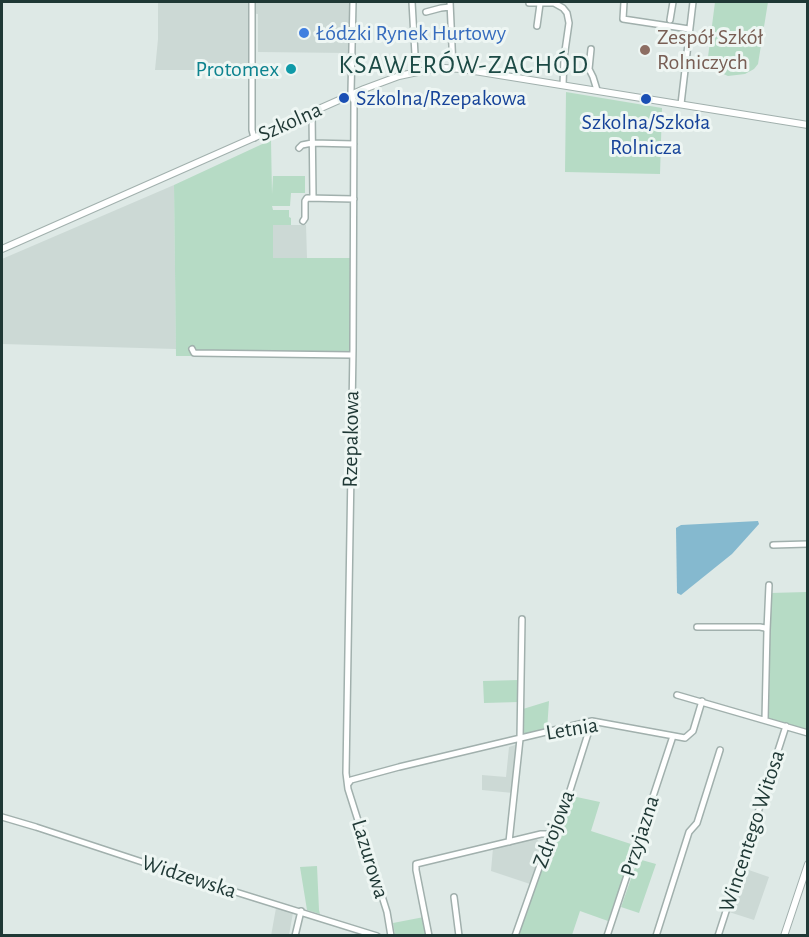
<!DOCTYPE html>
<html>
<head>
<meta charset="utf-8">
<style>
	body { margin:0 }
	#map { position:relative; width:809px; height:937px; overflow:hidden; background:#dee9e6; font-family:"Alegreya Sans",sans-serif }
	canvas { display:block }
	.frame { position:absolute; inset:0; border:3px solid #1f3835; pointer-events:none }
</style>
</head>
<body>
<div id="map">
<canvas width="809" height="937"></canvas>
<div class="frame"></div>
</div>
<script>
const ctx = document.querySelector('canvas').getContext('2d');
ctx.lineJoin = 'round';
function fill(path, color) { ctx.fillStyle = color; ctx.fill(path, 'evenodd'); }
const shape = rows => new Path2D(rows.map(r => 'M' + r).join(''));
function stroke(path, color, width, dash) { ctx.strokeStyle = color; ctx.lineWidth = width; ctx.lineCap = dash ? 'butt' : 'round'; ctx.setLineDash(dash || []); ctx.stroke(path); }
function write(font, color, halo, rows, align = 'center') {
  ctx.font = font + ' "Alegreya Sans",sans-serif'; ctx.lineWidth = 6; ctx.setLineDash([]); ctx.textBaseline = 'middle'; ctx.strokeStyle = halo; ctx.fillStyle = color; for (const [text, x, y, turn = 0] of rows) {
    ctx.save(); ctx.translate(x, y); ctx.rotate((+turn || 0) * Math.PI / 180); ctx.textAlign = isNaN(turn) ? turn : align; if (halo) ctx.strokeText(text, 0, 0); ctx.fillText(text, 0, 0); ctx.restore();
  }
}
fill(shape([
	[158,2,350,2,349,53,258,52,258,14,249,13,248,70,155,70,158,39],
	[174,185,176,349,2,344,2,259],
	[273,225,306,225,307,258,273,258],
	[518,744,513,793,482,790,482,775,506,777,509,747],
	[537,839,543,847,530,884,491,871,493,848],
	[743,868,769,877,754,920,729,912],
	[276,908,293,913,289,935,271,936]
]), '#ccd9d5');
fill(shape([
	[715,2,768,2,758,64,754,69,745,74,728,76,712,69,708,57],
	[566,92,662,108,660,174,565,172],
	[271,140,272,194,273,176,305,176,305,193,291,193,290,206,272,206,273,210,289,210,289,217,291,218,291,225,273,225,273,258,352,258,351,352,192,350,191,356,176,356,174,185],
	[807,592,807,731,769,719,770,593],
	[519,680,519,702,484,703,483,681],
	[549,701,547,730,523,736,523,709],
	[572,796,600,802,591,831,634,845,608,921,580,911,572,935,517,936,552,838,561,828],
	[638,859,656,864,639,913,621,907],
	[317,866,319,910,320,914,307,910,300,867],
	[424,917,427,935,395,935,393,923]
]), '#b6dbc5');
fill(shape([
	[758,521,759,524,732,554,681,595,677,593,676,528,681,525]
]), '#85b9cf');
const minor = shape([
	[252,2,252,130,254,138],
	[353,2,351,92,354,102,353,349,346,773,348,789,387,912,391,936],
	[412,2,416,72],
	[450,2,453,68],
	[624,2,623,19,689,29],
	[529,3,554,3,563,8,567,13,569,23,564,58,563,85],
	[426,12,441,8,450,7],
	[670,20,673,2],
	[537,26,540,4,542,2],
	[591,49,589,69,593,77,597,90],
	[681,104,693,2],
	[312,112,313,198],
	[299,148,302,145,312,143,354,144],
	[303,221,305,218,305,201,307,198,354,199],
	[192,349,194,353,352,355],
	[773,545,808,544],
	[697,627,760,627,765,628,767,630,765,720],
	[767,630,769,585],
	[677,695,808,733],
	[348,784,351,780,399,767,592,721,685,738,693,731,702,701],
	[2,817,36,827,197,880,377,936],
	[509,842,520,739,522,619],
	[454,897,459,936],
	[295,936,301,911],
	[429,936,416,870,416,864,541,834,551,834],
	[515,936,551,834,557,828,560,822,592,721],
	[607,936,673,736],
	[656,936,689,832,697,823,720,750],
	[718,936,786,726]
]);
const tertiary = shape([
	[2,249,364,89,399,76,427,70,444,68,462,69,808,125],
	[784,936,808,864]
]);
stroke(minor, '#a1b0ad', 8);
stroke(tertiary, '#a1b0ad', 8);
stroke(minor, '#fff', 5);
stroke(tertiary, '#fff', 6);
for (const [x, y, r, color] of [
	[304,33,6,"#3f7fe0"],
	[645,50,6,"#8d6e63"],
	[291,69,6,"#0f9aa8"],
	[344,98,6,"#1a4fb4"],
	[646,99,6,"#1a4fb4"]
]) { const dot = new Path2D(); dot.arc(x, y, r, 0, 2 * Math.PI); ctx.fillStyle = color; ctx.fill(dot); stroke(dot, '#eef6f3', 2); }
write('22px', '#366cbe', '#eef6f3', [
	["Łódzki Rynek Hurtowy",316,33]
], 'left');
write('22px', '#785e54', '#eef6f3', [
	["Zespół Szkół",657,37],
	["Rolniczych",657,62]
], 'left');
write('22px', '#0d838f', '#eef6f3', [
	["Protomex",279,69]
], 'right');
write('22px', '#164399', '#eef6f3', [
	["Szkolna/Rzepakowa",356,98],
	["Szkolna/Szkoła",646,122,"center"],
	["Rolnicza",646,147,"center"]
], 'left');
write('22px', '#1f3835', '#eef6f3', [
	["Szkolna",290,122,-24],
	["Rzepakowa",351,439,-89],
	["Letnia",572,729,-9],
	["Zdrojowa",554,829,-69],
	["Wincentego Witosa",752,831,-72],
	["Przyjazna",640,836,-72],
	["Lazurowa",370,859,73],
	["Widzewska",189,877,18]
]);
ctx.letterSpacing = '1.5px';
write('26px', '#1c4a45', '#eef6f3', [
	["KSAWERÓW-ZACHÓD",464,65]
]);
ctx.letterSpacing = '0px';
</script>
</body>
</html>
